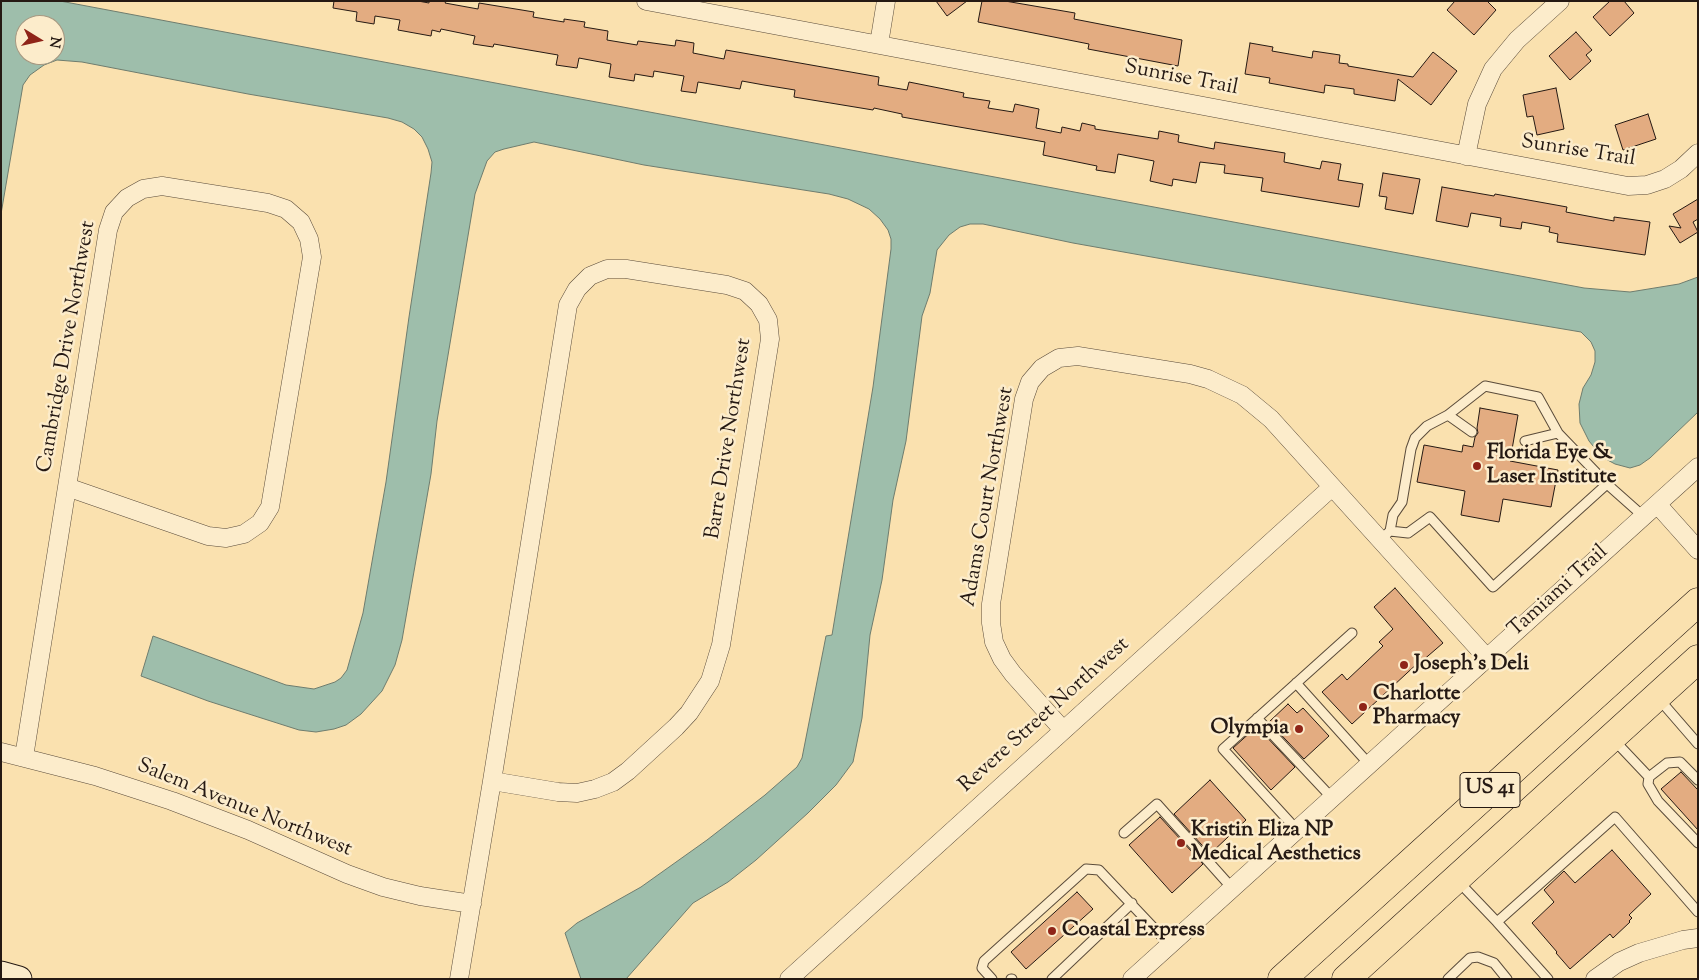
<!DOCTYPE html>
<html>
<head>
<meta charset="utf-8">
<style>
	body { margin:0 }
	#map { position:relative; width:1699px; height:980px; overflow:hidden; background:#fae1af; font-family:"Sorts Mill Goudy",serif }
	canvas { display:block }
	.frame { position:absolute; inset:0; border:2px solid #251913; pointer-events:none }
	.north { position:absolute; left:15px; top:15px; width:50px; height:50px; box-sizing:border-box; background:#fceccb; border:1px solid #a69881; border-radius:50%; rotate:99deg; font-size:14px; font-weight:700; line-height:20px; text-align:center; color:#251913 }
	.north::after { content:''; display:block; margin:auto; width:18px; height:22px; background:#8f2418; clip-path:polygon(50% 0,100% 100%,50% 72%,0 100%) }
</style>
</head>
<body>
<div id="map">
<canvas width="1699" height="980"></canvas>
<div class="frame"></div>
<div class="north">N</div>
</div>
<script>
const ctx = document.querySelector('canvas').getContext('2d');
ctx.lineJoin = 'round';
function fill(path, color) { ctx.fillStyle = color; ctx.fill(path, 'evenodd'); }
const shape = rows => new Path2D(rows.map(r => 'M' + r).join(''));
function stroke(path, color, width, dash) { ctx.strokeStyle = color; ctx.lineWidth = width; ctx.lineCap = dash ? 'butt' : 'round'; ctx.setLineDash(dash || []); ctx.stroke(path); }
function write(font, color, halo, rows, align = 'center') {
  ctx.font = font + ' "Sorts Mill Goudy",serif'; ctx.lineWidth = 5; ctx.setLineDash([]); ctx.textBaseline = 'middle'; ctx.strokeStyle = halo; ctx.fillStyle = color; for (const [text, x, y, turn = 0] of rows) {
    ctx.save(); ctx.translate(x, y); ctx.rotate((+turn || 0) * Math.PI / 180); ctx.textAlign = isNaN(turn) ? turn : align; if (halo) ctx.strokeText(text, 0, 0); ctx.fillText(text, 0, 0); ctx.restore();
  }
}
const water = shape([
	[1,1,60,1,1584,288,1630,292,1679,284,1698,277,1698,412,1650,458,1640,465,1630,468,1615,464,1602,457,1589,441,1580,423,1579,404,1583,388,1591,375,1595,362,1595,351,1591,342,1581,332,1421,305,1073,243,983,224,970,224,960,227,949,235,937,250,930,293,922,316,906,441,893,500,882,580,870,635,862,718,853,762,836,785,808,813,756,860,728,882,693,903,626,979,581,979,565,933,577,923,641,887,707,840,765,795,797,767,802,758,826,636,832,635,873,387,891,249,891,239,888,230,880,219,869,209,848,199,829,194,644,165,534,142,504,149,495,152,487,161,475,194,437,421,431,474,402,640,395,665,382,691,361,714,346,725,334,729,316,732,299,730,208,701,141,676,153,636,286,685,314,689,335,682,341,678,347,670,363,613,386,482,409,317,431,173,432,162,428,149,422,137,414,129,402,122,388,118,248,94,82,62,57,60,44,65,30,75,23,85,1,214,1,1],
	[25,25,55,25,55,55,25,55,25,25]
]);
fill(water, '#9ebeab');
stroke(water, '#6e7c6e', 1);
const building = shape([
	[334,1,418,1,429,3,429,1,446,1,445,3,478,9,479,3,534,12,533,17,564,22,564,19,585,22,584,27,608,31,607,40,637,45,638,41,675,46,676,40,694,43,693,53,724,59,726,50,879,77,878,85,907,90,909,82,964,93,963,97,990,101,988,108,1013,112,1015,104,1039,109,1036,128,1061,133,1062,127,1080,131,1082,123,1095,126,1095,129,1158,139,1159,131,1179,135,1178,142,1214,149,1215,142,1285,153,1284,162,1320,169,1322,161,1341,164,1338,180,1363,184,1359,207,1261,191,1263,178,1224,173,1225,165,1200,162,1196,183,1173,179,1172,186,1150,181,1154,161,1118,154,1115,173,1096,170,1097,166,1043,155,1045,142,902,117,902,114,874,108,873,110,794,97,795,90,764,85,742,81,740,89,698,82,696,93,681,91,684,76,654,71,653,77,635,74,634,81,609,77,611,64,579,58,577,68,556,65,558,55,494,44,493,47,473,44,475,36,441,29,440,32,432,30,431,36,398,30,400,20,375,16,374,24,356,21,357,12,333,8,334,1],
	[936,1,967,1,947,16,936,1],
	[982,1,1005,1,1075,13,1074,19,1182,40,1178,66,1088,49,1089,44,978,22,982,1],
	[1455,1,1487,1,1496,10,1474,35,1447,10,1455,1],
	[1610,1,1624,1,1634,13,1610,36,1593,17,1610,1],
	[1576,32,1592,50,1586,55,1591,61,1570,80,1549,56,1576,32],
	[1250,43,1273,47,1272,51,1312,58,1313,51,1340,55,1339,63,1348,64,1348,66,1413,77,1433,52,1457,71,1431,105,1398,79,1395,101,1354,94,1354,89,1325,85,1324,93,1269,83,1270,78,1245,74,1250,43],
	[1556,88,1564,129,1537,135,1533,116,1527,117,1523,95,1556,88],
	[1648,114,1656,139,1623,150,1615,125,1648,114],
	[1383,173,1420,179,1413,214,1385,209,1387,197,1379,196,1383,173],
	[1442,187,1494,196,1495,194,1567,207,1566,212,1614,221,1614,217,1650,222,1645,255,1557,242,1558,234,1549,232,1550,227,1522,222,1521,229,1500,226,1501,218,1471,213,1468,227,1436,221,1442,187],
	[1698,199,1698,219,1693,222,1698,232,1680,243,1669,226,1681,228,1673,214,1698,199],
	[1480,408,1518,415,1510,461,1558,470,1551,507,1503,499,1499,522,1461,515,1465,491,1417,482,1424,445,1462,452,1463,445,1473,447,1475,437,1478,433,1477,428,1480,408],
	[1395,588,1443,643,1421,662,1420,661,1352,724,1322,692,1342,674,1347,680,1383,646,1379,642,1393,629,1374,607,1395,588],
	[1288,704,1297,713,1303,708,1329,736,1304,759,1269,722,1288,704],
	[1253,730,1257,734,1260,730,1295,767,1271,790,1233,748,1253,730],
	[1681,772,1698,790,1698,830,1661,789,1681,772],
	[1210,780,1246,820,1210,854,1174,814,1210,780],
	[1160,817,1203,864,1172,893,1129,845,1160,817],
	[1612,850,1651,894,1629,915,1632,918,1629,921,1630,922,1613,938,1610,934,1570,969,1556,953,1557,952,1532,923,1554,902,1544,890,1564,871,1575,883,1612,850],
	[1077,892,1093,909,1026,969,1011,952,1077,892]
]);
fill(building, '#e3ac81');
stroke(building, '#251913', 1);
const lane = shape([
	[1448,415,1472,432],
	[1525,441,1558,433],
	[1390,531,1393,515,1402,502,1411,449,1415,438,1427,426,1448,415,1485,386,1538,397,1558,433,1607,484],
	[1380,540,1390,531,1408,533,1430,517,1493,587,1607,484,1643,516],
	[1296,683,1369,764],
	[1659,699,1698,744],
	[1257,718,1332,798],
	[1614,740,1649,777,1667,763,1680,762,1698,780],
	[1649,777,1648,784,1658,801,1698,843],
	[1297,830,1223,749,1352,633],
	[1124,833,1157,804,1232,888],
	[1457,880,1497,922],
	[992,979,982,968,984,961,1086,869,1099,870,1169,944],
	[1011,979,1012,979],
	[1052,979,1132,903],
	[1448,979,1470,958,1478,957,1494,963,1507,979],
	[1548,979,1497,922,1615,817,1698,912]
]);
const street = shape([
	[646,1,1628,186,1647,185,1665,179,1681,169,1698,153],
	[879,44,886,1],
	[1466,156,1477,104,1493,69,1517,40,1560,1],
	[607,269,626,269,727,285,745,291,759,304,768,320,770,339,721,645,710,681,689,713,676,727,628,771,613,782,595,789,577,793,558,792,492,781,568,305,577,289,590,276,607,269],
	[1657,504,1698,550],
	[1063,730,1013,674,1002,659,994,642,991,623,991,604,1024,399,1030,382,1042,368,1059,358,1078,356,1190,374,1208,379,1242,395,1271,419,1487,658],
	[1,752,95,776,172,801,248,830,347,874,383,887,420,896,472,904],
	[24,757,67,487,108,230,114,212,127,198,143,189,162,186,268,203,286,209,301,222,309,239,312,257,270,507,260,523,244,534,226,538,208,536,67,487],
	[459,979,492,781],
	[789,979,1332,487],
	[1132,979,1698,467],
	[1595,979,1619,962,1639,953,1683,940,1698,938]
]);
const secondary = shape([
	[1,974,19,979]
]);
const primary = shape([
	[1282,979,1698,602],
	[1346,979,1698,659]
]);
stroke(lane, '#5a4b3a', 11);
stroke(street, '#5a4b3a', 19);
stroke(secondary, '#251913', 27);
stroke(primary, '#251913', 29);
stroke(lane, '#fceccb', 9);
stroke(street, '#fceccb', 18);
stroke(secondary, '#fceccb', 25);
stroke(primary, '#fae1af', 28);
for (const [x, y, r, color] of [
	[1477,466,5,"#8f2418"],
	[1404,665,5,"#8f2418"],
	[1363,707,5,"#8f2418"],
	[1299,729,5,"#8f2418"],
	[1181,843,5,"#8f2418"],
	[1052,931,5,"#8f2418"]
]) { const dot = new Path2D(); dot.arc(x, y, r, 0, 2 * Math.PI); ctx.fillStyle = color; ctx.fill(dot); stroke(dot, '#fceccb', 2); }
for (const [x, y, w] of [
	[1490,790,60]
]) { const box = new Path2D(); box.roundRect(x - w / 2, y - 17.5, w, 35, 4); ctx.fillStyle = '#fceccb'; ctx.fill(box); stroke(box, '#251913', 1); }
write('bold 20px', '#251913', null, [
	["US 41",1490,790]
]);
write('21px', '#251913', '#fceccb', [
	["Sunrise Trail",1181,79,11],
	["Sunrise Trail",1578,152,9],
	["Cambridge Drive Northwest",68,347,-80],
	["Barre Drive Northwest",730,439,-81],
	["Adams Court Northwest",989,497,-80],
	["Tamiami Trail",1559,592,-42],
	["Revere Street Northwest",1045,716,-42],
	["Salem Avenue Northwest",244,809,22]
]);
write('bold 21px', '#251913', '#fceccb', [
	["Florida Eye &",1487,454],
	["Laser Institute",1487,478],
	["Joseph's Deli",1414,665],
	["Charlotte",1373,695],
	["Pharmacy",1373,719],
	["Olympia",1289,729,"right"],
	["Kristin Eliza NP",1191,831],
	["Medical Aesthetics",1191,855],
	["Coastal Express",1062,931]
], 'left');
</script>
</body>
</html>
